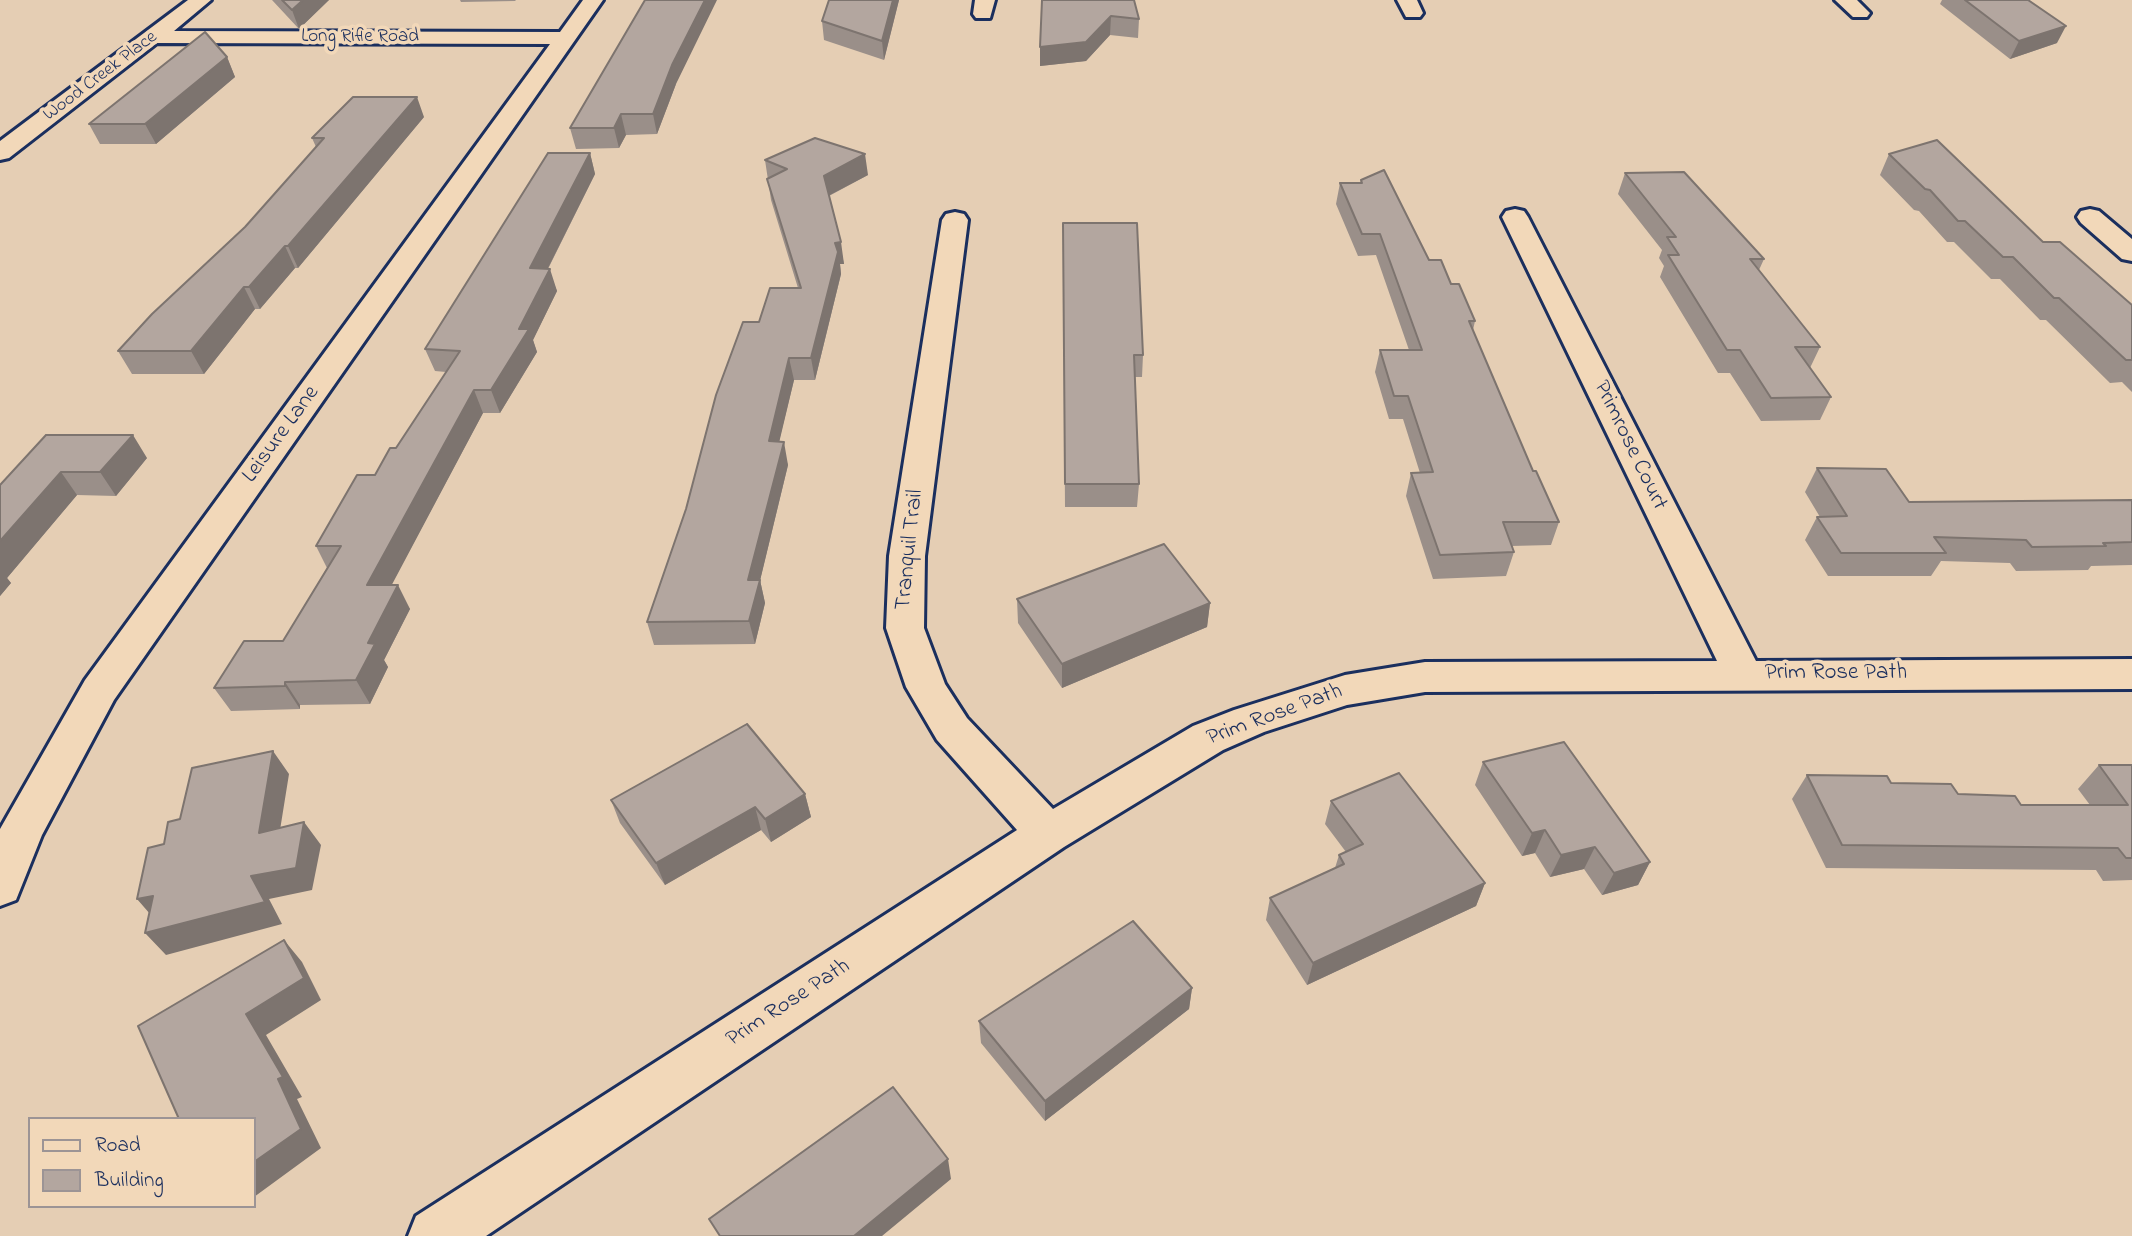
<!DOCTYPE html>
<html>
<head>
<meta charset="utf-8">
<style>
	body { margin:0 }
	#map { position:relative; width:2132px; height:1236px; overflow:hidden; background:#e5ceb4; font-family:"Indie Flower",sans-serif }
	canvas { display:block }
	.legend { position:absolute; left:28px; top:1117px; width:228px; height:91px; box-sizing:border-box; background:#f2d8b9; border:2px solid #9c9495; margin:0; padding:9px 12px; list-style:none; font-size:21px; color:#1b2f5e }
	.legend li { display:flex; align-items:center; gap:14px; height:35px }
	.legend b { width:35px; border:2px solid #9c9495 }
</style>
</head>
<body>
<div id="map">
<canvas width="2132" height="1236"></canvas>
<ul class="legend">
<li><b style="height:9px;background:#f2d8b9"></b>Road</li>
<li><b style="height:19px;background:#b3a69f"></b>Building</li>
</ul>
</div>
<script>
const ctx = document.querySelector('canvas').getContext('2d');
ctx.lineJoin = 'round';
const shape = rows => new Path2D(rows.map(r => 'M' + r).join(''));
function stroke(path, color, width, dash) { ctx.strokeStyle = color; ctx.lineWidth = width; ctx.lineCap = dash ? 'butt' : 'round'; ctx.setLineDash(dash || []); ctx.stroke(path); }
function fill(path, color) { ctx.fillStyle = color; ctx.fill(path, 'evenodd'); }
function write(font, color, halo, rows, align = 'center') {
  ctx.font = font + ' "Indie Flower",sans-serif'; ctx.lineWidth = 7; ctx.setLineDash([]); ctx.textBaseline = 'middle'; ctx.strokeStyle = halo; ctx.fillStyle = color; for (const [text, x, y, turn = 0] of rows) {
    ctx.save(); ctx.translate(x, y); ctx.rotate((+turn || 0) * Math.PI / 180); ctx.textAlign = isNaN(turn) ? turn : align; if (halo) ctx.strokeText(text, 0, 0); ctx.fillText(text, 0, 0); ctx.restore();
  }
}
const minor = shape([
	[188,0,211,0,174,31,560,32,583,0,603,0,114,700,42,835,16,900,0,906,0,829,85,680,550,44,157,43,9,158,0,160,0,141,188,0],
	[975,0,995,0,990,18,976,18,973,14,975,0],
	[1397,0,1417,0,1423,13,1420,17,1406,17,1397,0],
	[1835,0,1857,0,1870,13,1867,17,1853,17,1835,0],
	[1515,209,1524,211,1528,217,1756,661,2132,659,2132,689,1425,692,1347,705,1264,732,1223,750,1064,847,486,1236,408,1236,416,1216,1017,830,937,740,906,687,886,628,889,556,942,220,946,214,955,212,964,214,968,220,925,556,924,628,945,684,967,718,1053,809,1193,726,1234,710,1345,675,1425,662,1717,661,1502,217,1506,211,1515,209],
	[2090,209,2099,211,2132,239,2132,261,2122,259,2081,223,2077,217,2081,211,2090,209]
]);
stroke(minor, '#1b2f5e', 6);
fill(minor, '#f2d8b9');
fill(shape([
	[272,0,329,0,299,29],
	[460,0,516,0,515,1,461,2],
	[829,0,899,0,884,60,824,40,822,21],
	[1042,0,1139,19,1138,38,1110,35,1086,61,1040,66],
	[1942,0,2028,0,2057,43,2010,59,1940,4],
	[227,57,235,77,156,144,100,144,89,124],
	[676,84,657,134,626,135,619,148,576,149,570,128],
	[424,117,298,268,295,268,260,309,255,309,204,374,132,374,118,351,245,227,316,147,312,138],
	[590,153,595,174,548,269,557,291,533,340,537,352,500,413,483,413,391,585,410,609,384,660,388,667,370,704,300,705,300,709,231,711,214,688,283,641,327,568,316,546,396,448,446,372,435,371,425,349],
	[1889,154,2043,242,2132,305,2132,392,2122,382,2110,383,2046,320,2040,320,2000,279,1991,279,1954,242,1947,242,1919,211,1914,210,1880,175],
	[765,160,868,175,829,196,844,264,840,264,841,274,815,380,794,380,779,441,788,465,760,580,765,603,755,644,654,645,647,622,759,322,798,288,771,200],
	[1625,173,1764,259,1759,270,1820,347,1810,368,1831,397,1820,420,1761,421,1730,373,1718,373,1660,277,1664,266,1659,258,1662,250,1618,194],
	[1361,180,1429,260,1451,284,1475,321,1473,330,1533,471,1559,522,1551,545,1511,546,1514,552,1506,576,1433,579,1406,496,1411,473,1420,473,1403,419,1389,419,1375,372,1380,350,1409,350,1376,255,1358,256,1336,204,1340,183,1360,183],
	[1063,223,1143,355,1142,377,1135,377,1139,484,1137,507,1065,507],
	[46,435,147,458,116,496,77,495,7,578,11,583,0,596,0,485],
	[1817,468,1909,502,2132,500,2132,565,2091,566,2088,570,2016,571,2010,563,1941,561,1931,576,1828,576,1805,540,1817,517,1820,517,1805,492],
	[1017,599,1210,603,1207,627,1062,688,1018,623],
	[1483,762,1650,862,1638,885,1602,895,1584,869,1550,877,1535,853,1522,856,1475,785],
	[2099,765,2132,765,2132,880,2103,881,2096,870,1826,868,1792,799,1807,775,1891,783,2021,805,2090,805,2078,789],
	[805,794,811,817,771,842,761,830,665,885,620,823,611,800],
	[1331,801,1485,883,1476,906,1307,985,1266,920,1270,898,1335,868,1339,855,1346,852,1325,824],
	[1192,988,1189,1009,1045,1121,981,1043,979,1021]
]), '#9a8f89');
fill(shape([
	[303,0,329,0,299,29,292,10],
	[705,0,717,0,676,84,657,134,653,114,672,65],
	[893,0,899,0,884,60,882,41],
	[1111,16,1110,35,1086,61,1040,66,1040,47],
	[2066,26,2057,43,2010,59,2019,41],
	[227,57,235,77,156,144,145,124],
	[417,97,424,117,298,268,288,246],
	[621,114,626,135,619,148,614,128],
	[590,153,595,174,537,290,530,268],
	[865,154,868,175,826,197,824,176],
	[841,242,844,264,840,264,841,274,815,380,811,358,835,243],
	[285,246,295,268,260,309,249,287],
	[550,269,557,291,533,340,537,352,500,413,491,390,519,329],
	[244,287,255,309,204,374,191,351],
	[789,358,794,380,774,464,769,441],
	[474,390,483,413,379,609,367,585],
	[133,435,147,458,116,496,100,472],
	[784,442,788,465,759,585,760,580,765,603,755,644,749,621,748,580],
	[61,472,77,495,7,578,11,583,0,596,0,541],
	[398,585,410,609,384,660,388,667,370,704,356,680,368,643],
	[1210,603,1207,627,1062,688,1062,664],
	[285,682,300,705,300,709,285,686],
	[273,751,289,774,276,855,259,833],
	[805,794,811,817,771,842,765,819],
	[755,807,761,830,665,885,656,863],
	[304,822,321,845,312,890,269,899,282,924,166,955,145,933,251,876],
	[1545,830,1535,853,1522,856,1532,833],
	[1595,847,1584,869,1550,877,1561,855],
	[1650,862,1638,885,1602,895,1614,873],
	[1485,883,1476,906,1307,985,1313,963],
	[153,896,157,922,137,899],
	[284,940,302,962,321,1000,266,1035,302,1097,297,1099,321,1148,254,1197,254,1162,278,1079,246,1014],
	[1192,988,1189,1009,1045,1121,1045,1101],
	[948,1159,951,1179,882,1236,854,1236]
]), '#7d746f');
const building = shape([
	[282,0,303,0,292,10,282,0],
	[645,0,705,0,672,65,653,114,621,114,614,128,570,128,645,0],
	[829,0,893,0,882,41,822,21,829,0],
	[1042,0,1134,0,1139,19,1111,16,1086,42,1040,47,1042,0],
	[1965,0,2028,0,2066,26,2019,41,1965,0],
	[205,32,227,57,145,124,89,124,205,32],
	[353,97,417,97,288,246,285,246,249,287,244,287,191,351,118,351,152,314,245,227,324,138,312,138,353,97],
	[815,138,865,154,824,176,841,242,835,243,838,252,811,358,789,358,769,441,784,442,748,580,760,580,749,621,647,622,686,509,716,395,743,322,759,322,770,288,801,288,767,179,787,169,765,160,815,138],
	[1937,140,2043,242,2060,242,2132,305,2132,360,2126,360,2059,298,2054,298,2013,257,2003,257,1965,221,1958,221,1930,190,1925,189,1889,154,1937,140],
	[548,153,590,153,530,268,550,269,519,329,529,329,491,390,474,390,367,585,398,585,368,643,375,644,356,680,285,682,285,686,214,688,244,641,283,641,341,546,316,546,357,475,375,475,390,448,396,448,460,351,425,349,548,153],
	[1384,170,1429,260,1441,260,1451,284,1459,284,1475,321,1469,321,1533,471,1536,471,1559,522,1503,522,1514,552,1440,555,1411,473,1433,472,1408,396,1394,396,1380,350,1422,350,1380,234,1362,234,1340,183,1362,183,1361,180,1384,170],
	[1684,172,1764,259,1750,259,1820,347,1795,347,1831,397,1771,398,1740,350,1727,350,1668,255,1679,255,1667,237,1676,237,1625,173,1684,172],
	[1063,223,1137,223,1143,355,1134,355,1139,484,1065,484,1063,223],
	[46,435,133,435,100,472,61,472,0,541,0,485,46,435],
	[1817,468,1886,469,1909,502,2132,500,2132,542,2103,543,2106,546,2032,547,2026,540,1934,537,1946,553,1841,553,1817,517,1847,516,1817,468],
	[1164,544,1210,603,1062,664,1017,599,1164,544],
	[747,724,805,794,765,819,755,807,656,863,611,800,747,724],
	[1564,742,1650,862,1614,873,1595,847,1561,855,1545,830,1532,833,1483,762,1564,742],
	[273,751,259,833,304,822,296,868,251,876,265,902,145,933,153,896,137,899,148,848,164,844,168,822,180,819,192,768,273,751],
	[2099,765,2132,765,2132,858,2126,858,2118,848,1842,845,1807,775,1887,776,1891,783,1951,784,1958,794,2015,796,2021,805,2128,805,2099,765],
	[1399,773,1485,883,1313,963,1270,898,1344,864,1339,855,1363,844,1331,801,1399,773],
	[1133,921,1192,988,1045,1101,979,1021,1133,921],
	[284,940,304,978,246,1014,283,1077,278,1079,301,1129,254,1162,254,1119,179,1119,138,1026,284,940],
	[893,1087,948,1159,854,1236,720,1236,709,1219,893,1087]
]);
fill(building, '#b3a69f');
stroke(building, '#7d746f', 2);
write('19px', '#1b2f5e', '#f2d8b9', [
	["Long Rifle Road",360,38],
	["Wood Creek Place",101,77,-37]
]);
write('23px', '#1b2f5e', '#f2d8b9', [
	["Leisure Lane",282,435,-54],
	["Primrose Court",1629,446,64],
	["Tranquil Trail",911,550,-84],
	["Prim Rose Path",1836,674],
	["Prim Rose Path",1275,716,-20],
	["Prim Rose Path",789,1004,-33]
]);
</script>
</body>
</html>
